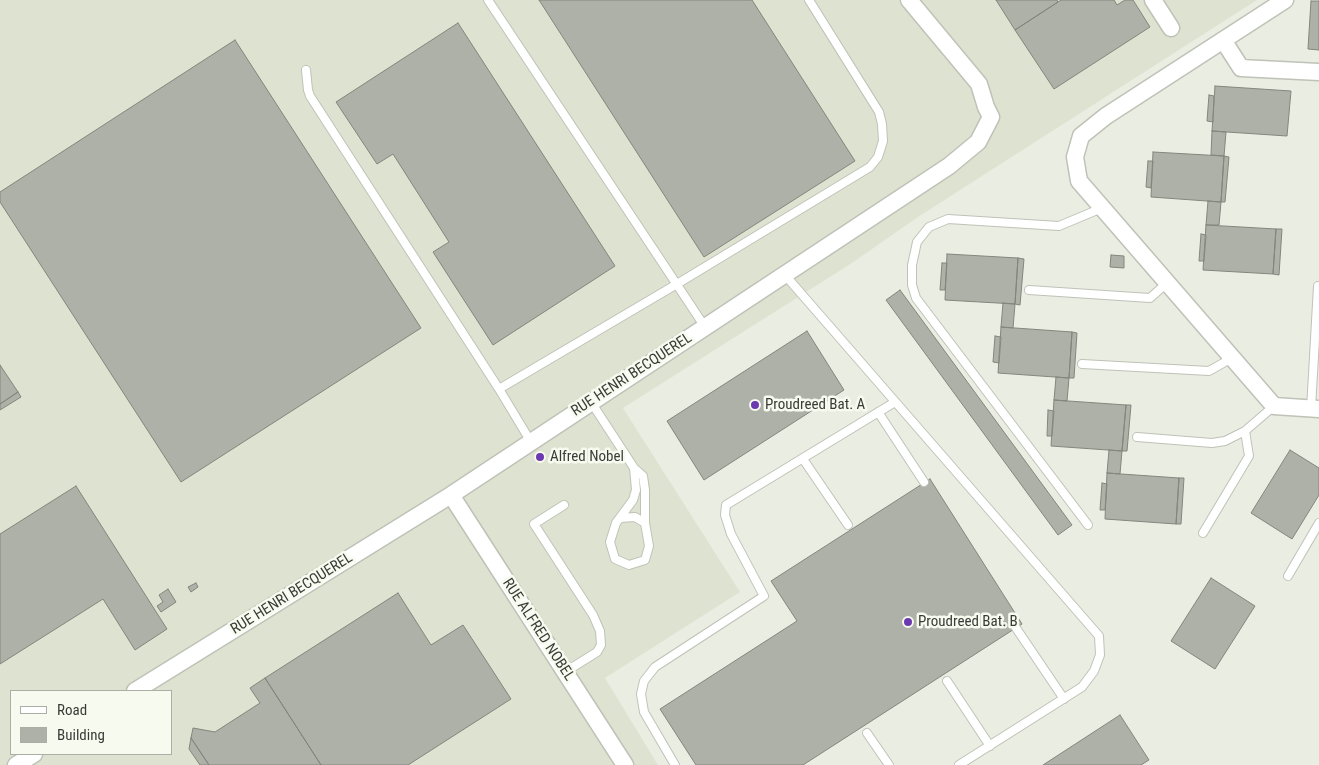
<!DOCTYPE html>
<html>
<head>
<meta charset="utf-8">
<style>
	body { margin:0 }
	#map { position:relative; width:1319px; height:765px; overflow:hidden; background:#eaede2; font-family:"Roboto Condensed",sans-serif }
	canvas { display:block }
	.legend { position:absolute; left:10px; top:690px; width:162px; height:65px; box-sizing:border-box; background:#f7faef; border:1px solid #abaea5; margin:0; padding:6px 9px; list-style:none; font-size:15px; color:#3a3b37 }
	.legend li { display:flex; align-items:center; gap:10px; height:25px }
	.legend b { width:25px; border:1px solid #abaea5 }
</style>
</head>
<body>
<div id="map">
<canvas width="1319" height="765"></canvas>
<ul class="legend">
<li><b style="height:6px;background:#fff"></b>Road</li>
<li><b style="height:14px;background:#aeb1a7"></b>Building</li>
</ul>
</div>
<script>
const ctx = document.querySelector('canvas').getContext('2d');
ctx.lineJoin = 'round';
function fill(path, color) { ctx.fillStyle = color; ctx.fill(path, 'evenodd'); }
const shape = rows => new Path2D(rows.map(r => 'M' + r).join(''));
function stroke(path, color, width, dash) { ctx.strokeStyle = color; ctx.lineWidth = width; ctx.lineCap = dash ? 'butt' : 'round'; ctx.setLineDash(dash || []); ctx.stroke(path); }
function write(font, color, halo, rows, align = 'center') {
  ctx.font = font + ' "Roboto Condensed",sans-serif'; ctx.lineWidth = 5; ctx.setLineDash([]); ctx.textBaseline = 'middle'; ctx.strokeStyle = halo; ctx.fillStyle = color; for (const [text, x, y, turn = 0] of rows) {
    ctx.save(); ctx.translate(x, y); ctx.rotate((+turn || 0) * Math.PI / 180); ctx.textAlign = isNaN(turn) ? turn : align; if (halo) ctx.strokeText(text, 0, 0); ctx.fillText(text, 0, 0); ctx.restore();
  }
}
fill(shape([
	[0,0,1257,0,918,217,852,263,623,408,740,592,605,678,658,765,0,765],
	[11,691,171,691,171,754,11,754]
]), '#dee3d1');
const building = shape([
	[539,0,752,0,855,161,704,257,539,0],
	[996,0,1057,0,1058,2,1015,30,996,0],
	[1061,0,1114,0,1117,5,1125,0,1133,0,1150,27,1054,89,1015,30,1061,0],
	[1311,1,1319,1,1319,50,1308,49,1311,1],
	[458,23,615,266,493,345,433,252,449,242,393,154,377,164,336,102,458,23],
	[235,40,421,328,181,482,0,202,0,192,235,40],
	[1215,86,1291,91,1287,136,1212,131,1215,86],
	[1209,95,1214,96,1213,122,1207,121,1209,95],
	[1212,131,1226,132,1224,156,1211,155,1212,131],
	[1153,152,1224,156,1221,202,1151,197,1153,152],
	[1224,156,1229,157,1225,202,1221,202,1224,156],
	[1148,161,1153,161,1151,188,1146,187,1148,161],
	[1208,201,1221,202,1219,225,1206,225,1208,201],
	[1206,225,1276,229,1273,274,1203,270,1206,225],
	[1276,229,1282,229,1279,275,1273,274,1276,229],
	[1201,234,1206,235,1204,261,1199,261,1201,234],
	[947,254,1018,258,1015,304,945,300,947,254],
	[1111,255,1124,256,1124,268,1110,267,1111,255],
	[1018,258,1024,259,1020,305,1015,304,1018,258],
	[942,263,947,263,945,290,940,290,942,263],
	[900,290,1072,525,1058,535,886,300,900,290],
	[1003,303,1015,304,1013,328,1001,327,1003,303],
	[1001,327,1072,332,1069,378,998,373,1001,327],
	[807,331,844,390,704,480,667,421,807,331],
	[1072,332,1077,333,1074,378,1069,378,1072,332],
	[995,336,1001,337,999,363,993,362,995,336],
	[0,365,18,392,0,404,0,365],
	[1056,377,1069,378,1067,401,1054,400,1056,377],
	[18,392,21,397,0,410,0,404,18,392],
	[1054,400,1126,405,1122,451,1051,446,1054,400],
	[1126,405,1131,405,1127,451,1122,451,1126,405],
	[1048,410,1054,411,1052,436,1047,436,1048,410],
	[1109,450,1122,451,1120,474,1107,473,1109,450],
	[1290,450,1319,468,1319,495,1292,539,1251,513,1290,450],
	[1107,473,1179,478,1176,524,1105,519,1107,473],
	[1179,478,1184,478,1181,524,1176,524,1179,478],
	[930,479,1022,624,803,765,696,765,660,709,797,621,771,581,930,479],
	[1102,483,1107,484,1105,510,1100,510,1102,483],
	[76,486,167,629,135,650,103,599,0,664,0,534,76,486],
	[1211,578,1255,606,1215,669,1171,641,1211,578],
	[196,583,198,587,191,592,188,587,196,583],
	[168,589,176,602,161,612,157,606,163,602,159,595,168,589],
	[398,593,431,645,463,625,511,699,408,765,321,765,265,678,398,593],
	[265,678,321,765,209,765,191,738,193,728,215,732,260,703,250,688,265,678],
	[1120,715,1149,760,1141,765,1043,765,1120,715],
	[191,738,209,765,200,765,189,749,191,738]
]);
fill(building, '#aeb1a7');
stroke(building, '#83867c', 1);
const lane = shape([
	[488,0,705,327],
	[306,70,308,90,310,96,499,389],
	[785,275,1099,636,1100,655,1094,671,1082,687,959,765],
	[1029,290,1150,298,1167,283],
	[1082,364,1209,371,1232,358],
	[591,402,634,468,643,476,645,490,645,523,649,546,645,560,629,565,615,559,610,542,616,523,633,500,636,490,634,468],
	[1311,409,1318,286],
	[878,412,924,482],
	[1137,437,1212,443,1225,441,1245,431,1274,406],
	[531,442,499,389,677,284,870,167,878,157,883,141,882,124,879,112,809,0],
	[803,459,848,525],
	[564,505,534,524,593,615,600,631,601,645,597,652,565,672],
	[620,518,635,517,645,523],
	[1088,525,916,298,912,285,912,265,917,242,929,227,948,219,1059,226,1102,208],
	[1203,533,1249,456,1245,431],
	[1288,576,1319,523],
	[1016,628,1064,699],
	[947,681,990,746],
	[867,733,889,765],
	[675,765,644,712,641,694,644,681,655,667,764,596,731,534,725,515,726,505,895,402]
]);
const street = shape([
	[1153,0,1171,28],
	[1285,0,1106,116,1081,136,1075,157,1079,181,1274,406,1319,409],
	[1223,40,1241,68,1319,72],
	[451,495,625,765],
	[135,691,451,495,949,166,978,142,991,117,986,107,979,84,909,0],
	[16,765,34,754]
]);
stroke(lane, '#bfc2b7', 10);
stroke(street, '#bfc2b7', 19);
stroke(lane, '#fff', 8);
stroke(street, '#fff', 16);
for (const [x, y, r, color] of [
	[755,405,5,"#6d39b0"],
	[540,457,5,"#6d39b0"],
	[908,622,5,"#6d39b0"]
]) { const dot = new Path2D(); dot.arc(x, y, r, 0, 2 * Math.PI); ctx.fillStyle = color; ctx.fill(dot); stroke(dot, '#f7faef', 2); }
write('15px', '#3a3b37', '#f7faef', [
	["RUE HENRI BECQUEREL",632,375,-33],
	["RUE HENRI BECQUEREL",292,594,-32],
	["RUE ALFRED NOBEL",538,630,57]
]);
write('15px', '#3a3b37', '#f7faef', [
	["Proudreed Bat. A",765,405],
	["Alfred Nobel",550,457],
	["Proudreed Bat. B",918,622]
], 'left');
</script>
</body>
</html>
